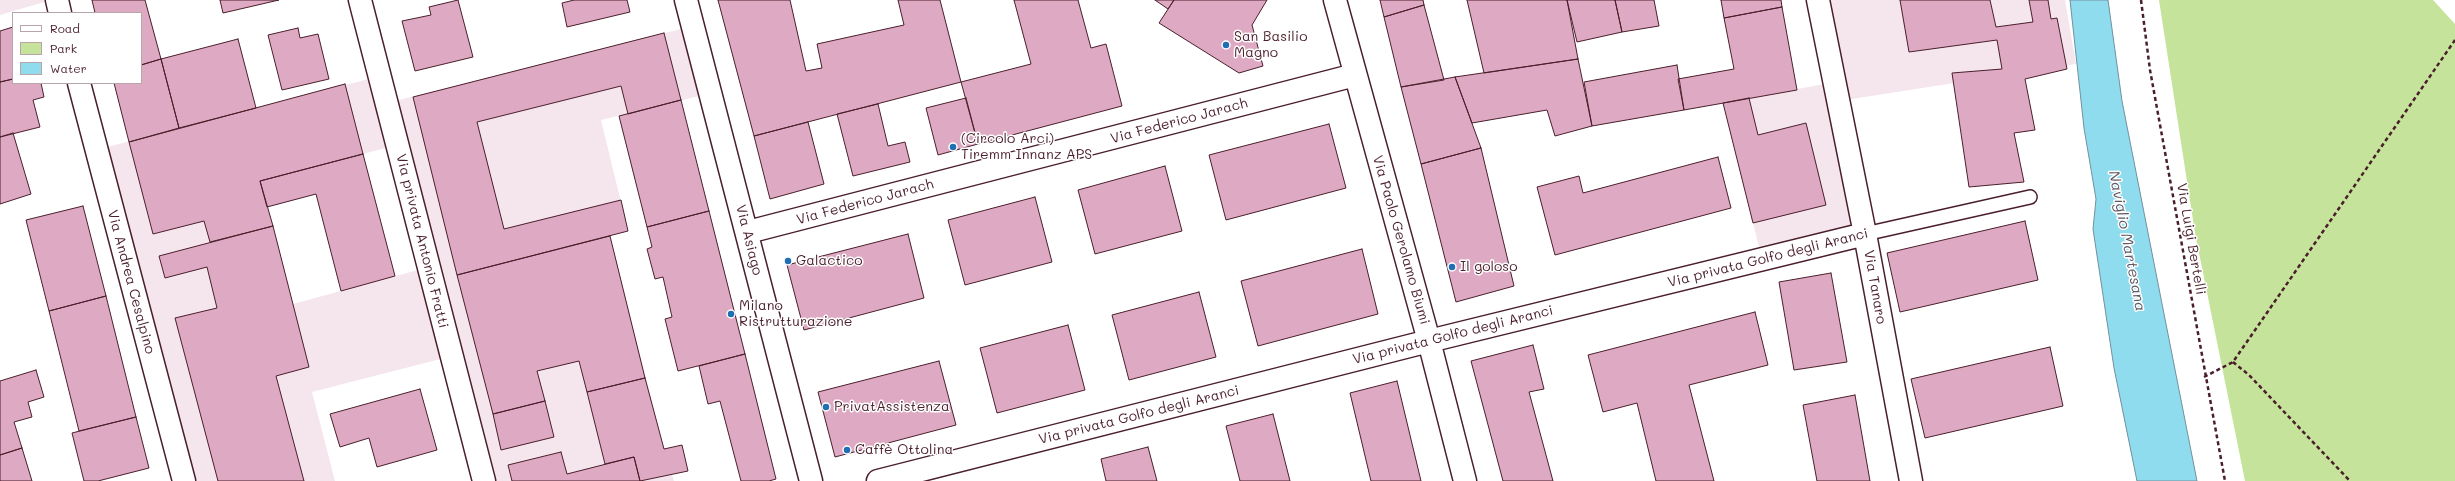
<!DOCTYPE html>
<html>
<head>
<meta charset="utf-8">
<style>
	body { margin:0 }
	#map { position:relative; width:2455px; height:481px; overflow:hidden; background:#fff; font-family:Mali,sans-serif }
	canvas { display:block }
	.legend { position:absolute; left:12px; top:12px; width:130px; height:72px; box-sizing:border-box; background:#fff; border:1px solid #b7a5aa; margin:0; padding:5px 7px; list-style:none; font-size:12px; color:#4a1f2b }
	.legend li { display:flex; align-items:center; gap:8px; height:20px }
	.legend b { width:20px; border:1px solid #b7a5aa }
</style>
</head>
<body>
<div id="map">
<canvas width="2455" height="481"></canvas>
<ul class="legend">
<li><b style="height:5px;background:#fff"></b>Road</li>
<li><b style="height:11px;background:#c5e39a"></b>Park</li>
<li><b style="height:11px;background:#8edced"></b>Water</li>
</ul>
</div>
<script>
const ctx = document.querySelector('canvas').getContext('2d');
ctx.lineJoin = 'round';
function fill(path, color) { ctx.fillStyle = color; ctx.fill(path, 'evenodd'); }
const shape = rows => new Path2D(rows.map(r => 'M' + r).join(''));
function stroke(path, color, width, dash) { ctx.strokeStyle = color; ctx.lineWidth = width; ctx.lineCap = dash ? 'butt' : 'round'; ctx.setLineDash(dash || []); ctx.stroke(path); }
function write(font, color, halo, rows, align = 'center') {
  ctx.font = font + ' Mali,sans-serif'; ctx.lineWidth = 3; ctx.setLineDash([]); ctx.textBaseline = 'middle'; ctx.strokeStyle = halo; ctx.fillStyle = color; for (const [text, x, y, turn = 0] of rows) {
    ctx.save(); ctx.translate(x, y); ctx.rotate((+turn || 0) * Math.PI / 180); ctx.textAlign = isNaN(turn) ? turn : align; if (halo) ctx.strokeText(text, 0, 0); ctx.fillText(text, 0, 0); ctx.restore();
  }
}
fill(shape([
	[0,0,51,0,0,15],
	[1818,0,2065,0,2076,64,1839,101,1865,234,1762,259,1723,103,1835,82],
	[693,26,711,93,601,120,628,231,610,236,664,449,674,481,484,481,452,356,312,392,335,481,184,481,96,150,380,76,387,103],
	[397,145,429,267,293,304,260,181]
]), '#f5e5ed');
fill(shape([
	[2159,0,2433,0,2455,24,2455,481,2245,481,2195,233]
]), '#c5e39a');
const water = shape([
	[2070,0,2108,0,2122,101,2197,481,2137,481,2114,368,2093,229,2096,199,2084,128,2070,0]
]);
fill(water, '#8edced');
stroke(water, '#73909f', 1);
const building = shape([
	[92,0,145,0,161,59,141,65,141,13,95,13,92,0],
	[220,0,279,0,223,13,220,0],
	[458,0,473,57,415,71,402,21,431,15,429,7,458,0],
	[574,0,627,0,630,12,567,27,562,3,574,0],
	[718,0,790,0,806,71,822,68,817,44,904,25,898,0,940,0,961,82,754,136,718,0],
	[1014,0,1078,0,1091,48,1106,44,1122,106,978,144,961,82,1031,64,1014,0],
	[1155,0,1174,0,1168,9,1155,0],
	[1174,0,1267,0,1252,25,1263,66,1239,73,1159,23,1174,0],
	[1380,0,1423,0,1424,5,1384,17,1380,0],
	[1467,0,1567,0,1578,59,1484,73,1467,0],
	[1567,0,1615,0,1622,32,1577,42,1567,0],
	[1615,0,1654,0,1659,26,1622,32,1615,0],
	[1721,0,1781,0,1782,7,1724,18,1721,0],
	[1900,0,1990,0,1996,27,2033,22,2029,0,2048,0,2051,19,2057,18,2067,69,2025,79,2035,130,2014,133,2024,182,1969,187,1952,73,2002,69,1997,40,1909,52,1900,0],
	[1424,5,1444,80,1401,87,1384,17,1424,5],
	[1782,7,1797,90,1684,110,1678,79,1734,69,1724,18,1782,7],
	[13,27,13,79,0,82,0,31,13,27],
	[298,28,300,38,318,34,329,79,282,90,268,35,298,28],
	[664,33,681,100,628,114,621,86,477,122,504,229,621,200,628,231,457,275,413,97,664,33],
	[238,39,256,108,179,128,161,59,238,39],
	[161,59,179,128,129,142,114,83,141,83,141,65,161,59],
	[1578,59,1592,126,1555,136,1547,110,1472,123,1455,77,1578,59],
	[1677,65,1684,110,1592,126,1584,82,1677,65],
	[1455,77,1481,148,1421,164,1401,87,1455,77],
	[13,79,13,83,41,83,44,97,33,100,40,127,0,137,0,82,13,79],
	[345,84,363,154,260,181,273,226,210,242,204,221,153,234,129,142,345,84],
	[966,98,978,144,938,155,926,108,966,98],
	[1749,98,1758,135,1806,123,1826,205,1753,223,1723,103,1749,98],
	[681,100,709,211,647,227,619,116,681,100],
	[878,104,888,146,905,142,910,162,853,176,837,114,878,104],
	[808,122,824,184,770,199,754,136,808,122],
	[1329,124,1346,188,1226,220,1209,155,1329,124],
	[13,133,31,194,0,204,0,137,13,133],
	[1481,148,1514,286,1456,302,1421,164,1481,148],
	[363,154,395,276,341,291,316,194,267,207,260,181,363,154],
	[1718,157,1731,208,1555,255,1537,187,1579,176,1583,193,1718,157],
	[1165,166,1182,231,1095,254,1078,190,1165,166],
	[1035,197,1052,262,965,285,948,220,1035,197],
	[83,206,106,296,49,311,26,220,83,206],
	[709,211,745,354,678,371,665,319,672,317,663,277,655,279,647,249,652,247,647,227,709,211],
	[2025,221,2038,280,1900,312,1887,253,2025,221],
	[273,226,309,367,276,376,304,481,218,481,175,318,217,308,207,267,165,278,159,256,273,226],
	[908,234,924,298,804,330,787,265,908,234],
	[610,236,645,378,587,392,579,361,537,371,545,401,493,414,457,275,610,236],
	[1362,249,1378,314,1258,346,1241,281,1362,249],
	[1831,273,1847,362,1794,370,1779,282,1831,273],
	[1199,292,1216,357,1129,380,1112,315,1199,292],
	[106,296,136,417,79,431,49,311,106,296],
	[1755,312,1768,365,1689,385,1714,481,1656,481,1637,403,1603,412,1588,355,1755,312],
	[1068,325,1085,390,997,413,980,348,1068,325],
	[1533,345,1544,389,1529,392,1553,481,1503,481,1471,361,1533,345],
	[2050,347,2063,406,1925,438,1911,379,2050,347],
	[745,354,776,479,769,481,741,481,720,401,708,404,699,366,745,354],
	[939,361,956,425,835,457,818,392,939,361],
	[36,370,44,397,28,402,32,417,14,422,22,448,0,455,0,381,36,370],
	[645,378,664,449,682,445,688,471,640,481,634,457,605,464,587,392,645,378],
	[1397,381,1421,481,1371,481,1350,393,1397,381],
	[420,389,437,450,377,467,369,438,340,447,330,414,420,389],
	[1855,395,1870,481,1817,481,1803,405,1855,395],
	[545,401,554,437,501,450,493,414,545,401],
	[1273,414,1290,481,1240,481,1226,426,1273,414],
	[136,417,149,468,98,481,84,481,72,433,136,417],
	[1148,447,1157,481,1106,481,1101,459,1148,447],
	[22,448,32,481,0,481,0,455,22,448],
	[561,452,567,474,634,457,640,481,512,481,508,465,561,452]
]);
fill(building, '#dea9c2');
stroke(building, '#4a1f2b', 1);
const service = shape([
	[1865,234,2030,197]
]);
const minor = shape([
	[57,0,60,13],
	[360,0,484,481],
	[686,0,811,481],
	[1335,0,1429,341,1465,481],
	[1818,0,1865,234,1911,481],
	[79,83,184,481],
	[748,232,1355,75],
	[878,481,1429,341,1865,234]
]);
stroke(service, '#4a1f2b', 16);
stroke(minor, '#4a1f2b', 25);
stroke(shape([
	[2141,0,2150,70,2225,481],
	[2233,362,2249,375,2350,481],
	[2204,377,2233,362,2455,40]
]), '#4a1f2b', 2.5, [4, 3]);
stroke(service, '#fff', 13);
stroke(minor, '#fff', 22);
for (const [x, y, r, color] of [
	[1226,45,4,"#1f6fb2"],
	[953,147,4,"#1f6fb2"],
	[788,261,4,"#1f6fb2"],
	[1452,267,4,"#1f6fb2"],
	[731,314,4,"#1f6fb2"],
	[826,407,4,"#1f6fb2"],
	[847,450,4,"#1f6fb2"]
]) { const dot = new Path2D(); dot.arc(x, y, r, 0, 2 * Math.PI); ctx.fillStyle = color; ctx.fill(dot); stroke(dot, '#fff', 1.5); }
write('14px', '#4a1f2b', '#fff', [
	["San Basilio",1234,37],
	["Magno",1234,53],
	["(Circolo Arci)",961,139],
	["Tiremm Innanz APS",961,155],
	["Galactico",796,261],
	["Il goloso",1460,267],
	["Milano",739,306],
	["Ristrutturazione",739,322],
	["PrivatAssistenza",834,407],
	["Caffè Ottolina",855,450]
], 'left');
write('14px', '#4a1f2b', '#fff', [
	["Via Federico Jarach",1179,121,-15],
	["Via Federico Jarach",865,202,-15],
	["Via Luigi Bertelli",2191,239,80],
	["Via Asiago",749,240,76],
	["Via Paolo Gerolamo Biumi",1401,240,74],
	["Via privata Antonio Fratti",422,241,76],
	["Via privata Golfo degli Aranci",1768,258,-14],
	["Via Andrea Cesalpino",131,282,75],
	["Via Tanaro",1875,287,80],
	["Via privata Golfo degli Aranci",1453,335,-14],
	["Via privata Golfo degli Aranci",1139,415,-14]
]);
write('italic 15px', '#5e5865', '#fff', [
	["Naviglio Martesana",2127,241,79]
]);
</script>
</body>
</html>
